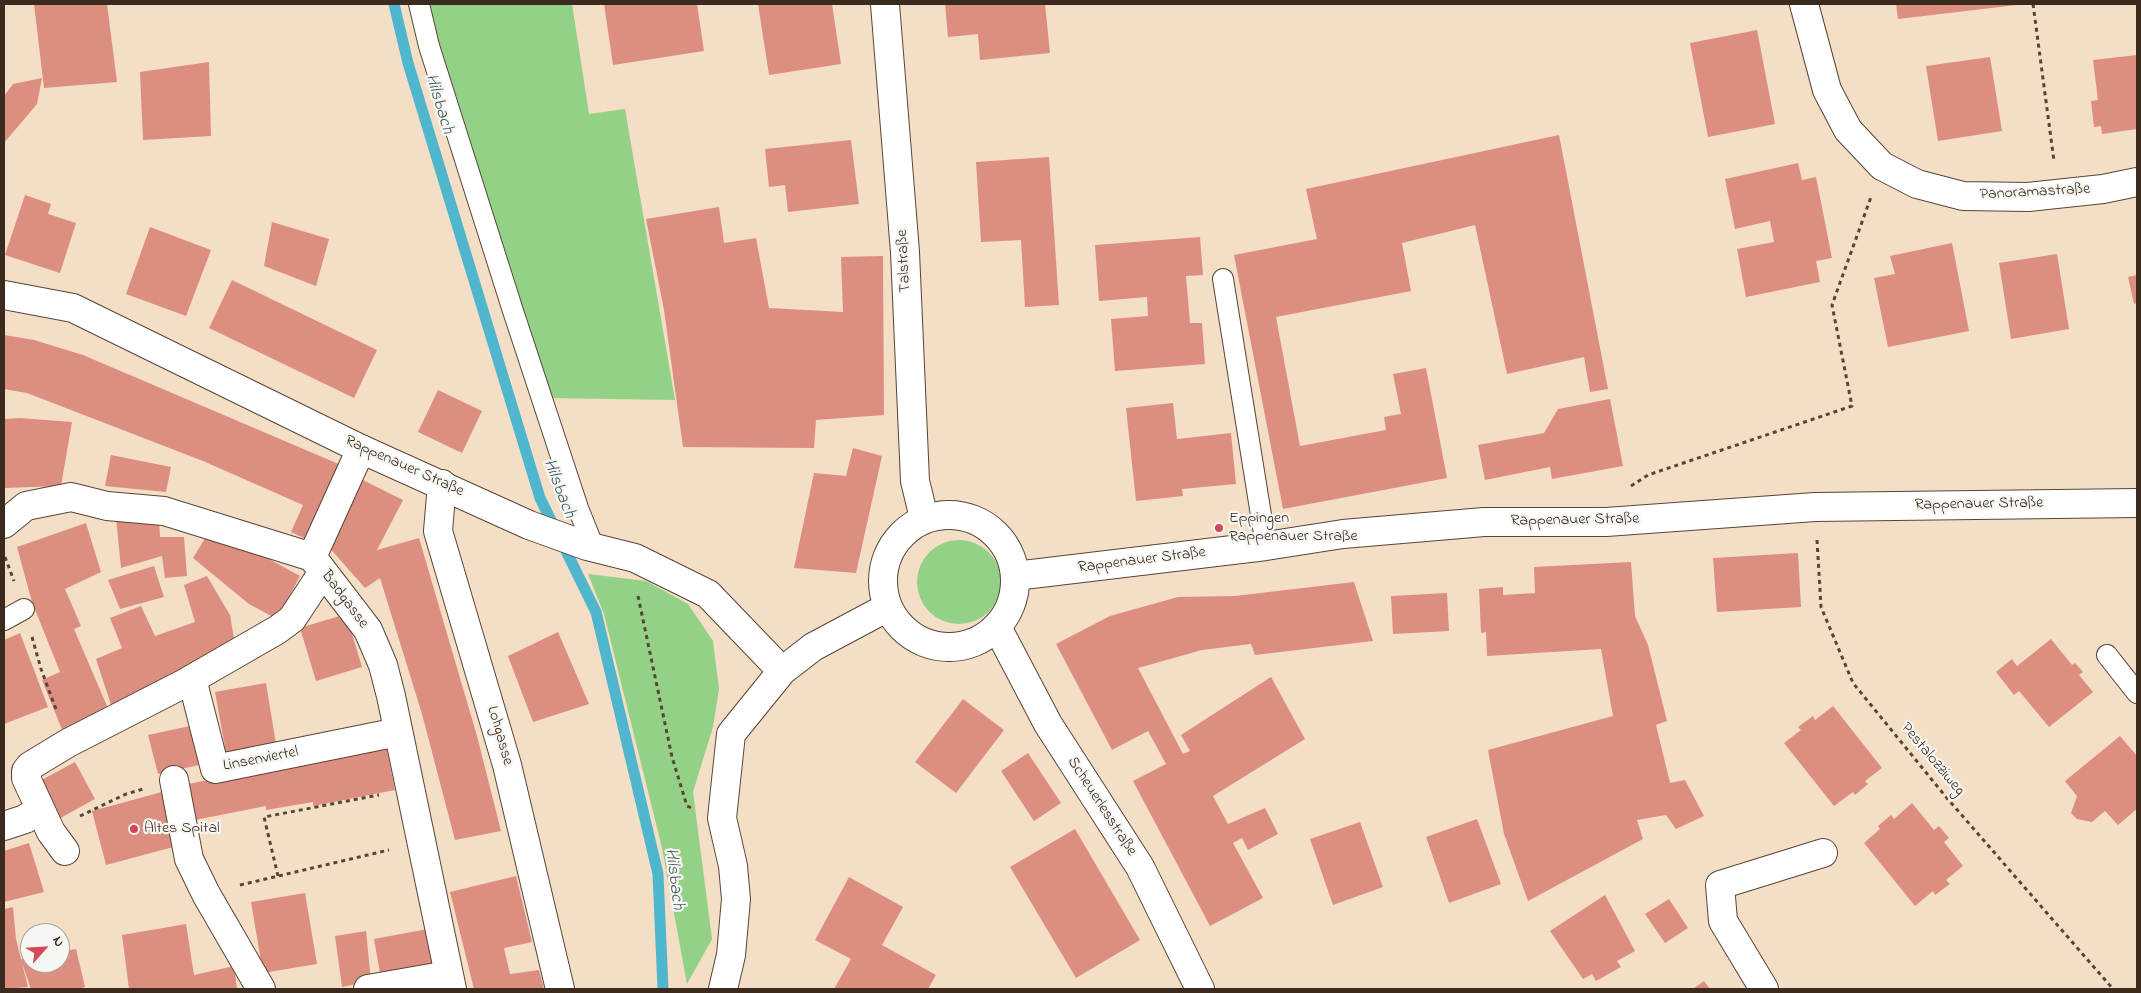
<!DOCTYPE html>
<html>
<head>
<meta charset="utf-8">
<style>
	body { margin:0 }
	#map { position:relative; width:2141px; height:993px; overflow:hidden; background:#f4dec5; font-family:"Indie Flower",sans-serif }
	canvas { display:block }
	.frame { position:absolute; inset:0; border:5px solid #3b2a1e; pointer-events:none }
	.north { position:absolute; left:20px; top:923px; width:50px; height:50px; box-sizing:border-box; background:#f6f6f2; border:1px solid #aba49d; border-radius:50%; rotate:64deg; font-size:14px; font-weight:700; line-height:20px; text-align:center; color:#3b2a1e }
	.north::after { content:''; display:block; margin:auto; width:18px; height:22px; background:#d1495b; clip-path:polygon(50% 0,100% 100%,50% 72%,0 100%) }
</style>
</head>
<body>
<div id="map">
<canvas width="2141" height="993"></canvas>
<div class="frame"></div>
<div class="north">N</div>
</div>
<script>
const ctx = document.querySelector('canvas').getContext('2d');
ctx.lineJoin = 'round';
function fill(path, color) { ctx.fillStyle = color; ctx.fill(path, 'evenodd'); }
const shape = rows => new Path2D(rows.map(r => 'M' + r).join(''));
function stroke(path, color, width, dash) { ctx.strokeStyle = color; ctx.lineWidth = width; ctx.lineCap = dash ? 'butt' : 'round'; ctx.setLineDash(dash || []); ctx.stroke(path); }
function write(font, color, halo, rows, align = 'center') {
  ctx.font = font + ' "Indie Flower",sans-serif'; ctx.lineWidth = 4.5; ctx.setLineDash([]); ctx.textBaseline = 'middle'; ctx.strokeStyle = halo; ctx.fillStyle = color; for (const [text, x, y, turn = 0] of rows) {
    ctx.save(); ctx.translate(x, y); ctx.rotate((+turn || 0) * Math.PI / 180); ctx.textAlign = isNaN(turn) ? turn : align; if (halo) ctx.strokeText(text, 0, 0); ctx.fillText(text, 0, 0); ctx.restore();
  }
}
fill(shape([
	[426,4,572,4,589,114,625,109,675,400,548,398],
	'917 582a42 42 0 1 1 84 0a42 42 0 1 1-84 0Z',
	[588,574,646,581,688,604,713,641,719,689,713,727,693,792,712,939,687,984,662,848,604,614]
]), '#93d187');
stroke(shape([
	[394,4,408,63,540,498,596,612,658,874,663,989]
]), '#50b6ce', 11);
fill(shape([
	[34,4,107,4,117,82,44,88],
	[604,4,697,4,704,51,613,65],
	[758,4,832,4,841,64,769,75],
	[945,4,1045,4,1050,53,980,60,978,34,948,37],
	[1896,4,2017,4,2017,5,1898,19],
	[1757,30,1775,124,1708,137,1690,43],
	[2137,55,2137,129,2102,134,2101,126,2094,127,2091,101,2098,100,2093,60],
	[1990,57,2002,131,1938,141,1926,66],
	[209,62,211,136,143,140,140,72],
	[42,78,37,104,4,143,4,96,13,84],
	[1559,135,1608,389,1590,392,1584,357,1507,374,1475,225,1402,243,1411,291,1276,317,1300,446,1386,430,1384,417,1401,414,1393,374,1426,368,1447,478,1283,509,1234,255,1317,239,1306,189],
	[851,140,859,204,788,212,785,185,769,187,765,149],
	[1049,157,1059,305,1025,307,1021,240,981,242,976,162],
	[1798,163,1802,180,1816,177,1832,258,1816,261,1820,282,1746,297,1737,249,1774,242,1770,221,1735,229,1725,179],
	[25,195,51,204,48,214,76,223,60,273,5,255],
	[719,207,724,243,756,238,769,308,843,312,841,257,883,256,884,415,816,420,814,448,683,447,664,310,646,219],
	[272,222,329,239,316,286,264,266],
	[150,227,211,250,186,316,126,294],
	[1200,237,1203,275,1186,276,1190,323,1202,323,1205,364,1115,371,1111,319,1148,316,1147,297,1099,301,1095,245],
	[1952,243,1969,331,1888,347,1874,278,1895,274,1890,256],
	[2057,254,2069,329,2011,339,1999,263],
	[2137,275,2137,303,2134,304,2128,277],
	[232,280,377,350,354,398,209,328],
	[4,335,34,340,83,355,341,465,308,540,291,532,303,505,203,461,27,393,4,389],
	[438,390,482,411,462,453,418,432],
	[1610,399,1623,466,1552,479,1550,467,1485,480,1478,445,1544,433,1558,409],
	[1173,403,1177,439,1231,433,1236,484,1182,489,1183,496,1136,501,1126,408],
	[20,418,72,422,61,486,4,488,4,419],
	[853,448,882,456,856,573,794,568,814,473,846,476],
	[111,455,171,467,166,492,105,486],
	[361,479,403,500,377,550,419,538,477,736,501,831,455,840,422,714,380,578,365,588,327,545],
	[116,518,159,518,160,537,184,537,187,576,165,578,162,556,121,568],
	[86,523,101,572,65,589,81,626,74,629,110,713,63,732,42,680,60,672,32,602,17,547],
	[210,530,247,547,300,576,277,619,249,604,193,558],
	[1798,553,1801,607,1717,612,1713,558],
	[1631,562,1635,616,1648,645,1667,721,1656,725,1670,783,1685,780,1704,816,1676,829,1666,815,1637,820,1643,839,1528,901,1504,834,1488,750,1613,716,1601,649,1487,656,1486,632,1481,633,1479,589,1503,587,1503,595,1535,593,1534,567],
	[154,566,164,597,120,609,108,580],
	[207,576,230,615,235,644,113,711,96,659,122,648,110,618,141,606,155,636,195,622,184,585],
	[1354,582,1373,641,1255,655,1251,644,1202,650,1138,668,1183,754,1190,751,1181,735,1271,677,1305,739,1213,796,1228,824,1265,808,1278,834,1248,850,1242,838,1233,843,1263,898,1210,926,1133,781,1166,764,1148,731,1112,750,1056,644,1110,616,1178,597,1235,596],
	[1447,593,1449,631,1393,634,1391,596],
	[346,614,362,667,316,681,300,628],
	[558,632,589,704,533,722,508,656],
	[20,633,48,707,4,724,4,640],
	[2051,639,2072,665,2075,663,2083,672,2079,675,2093,692,2049,727,2019,691,2014,695,1996,672,2012,659,2017,666],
	[266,683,276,744,226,753,215,692],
	[963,699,1004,730,956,793,915,762],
	[1833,706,1882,768,1865,781,1868,784,1855,795,1853,792,1834,806,1784,743,1801,730,1798,727,1813,716,1815,720],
	[190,726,199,765,158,774,148,735],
	[2120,736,2137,756,2137,809,2118,825,2105,811,2092,822,2077,819,2071,813,2077,796,2065,781],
	[386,745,395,790,313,806,313,802,266,810,266,806,195,820,188,784],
	[1028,753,1061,803,1034,821,1001,771],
	[75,762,95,799,57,820,36,783],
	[162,792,177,846,106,865,92,811],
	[1912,803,1934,830,1939,826,1949,838,1944,842,1963,866,1946,880,1950,884,1935,895,1933,891,1915,906,1864,843,1880,829,1878,826,1891,815,1894,819],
	[1477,819,1501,884,1449,903,1426,837],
	[1360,822,1383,887,1333,905,1310,839],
	[1075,829,1140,940,1076,978,1010,867],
	[29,843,44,892,4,902,4,851],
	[516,876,532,942,504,948,510,974,539,970,544,989,474,989,450,892],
	[849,877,903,907,882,945,936,975,928,989,834,989,851,959,815,940],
	[305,893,317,964,263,973,251,902],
	[1605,895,1635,951,1617,961,1621,967,1596,981,1592,974,1583,979,1550,931],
	[1669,899,1688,928,1665,943,1645,914],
	[13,907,16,939,21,959,30,957,30,963,60,963,60,952,76,949,85,987,80,989,31,989,22,963,28,987,4,989,4,909],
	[186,924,194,975,234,966,237,989,129,989,122,935],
	[433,928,440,969,381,979,374,939],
	[366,931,371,981,342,987,335,936],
	[1704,981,1710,989,1693,989]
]), '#dc8f80');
const lane = shape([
	[419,4,429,46,513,311,578,508,594,548],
	[1223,279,1266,546],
	[4,620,24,609],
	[2107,655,2137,693]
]);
const street = shape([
	[885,4,905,252,915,481,924,518],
	[1804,4,1827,90,1848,130,1882,166,1917,184,1963,196,2028,197,2103,189,2137,182],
	[442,484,438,531,507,765,560,989],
	[4,524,26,506,71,497,107,506,164,511,312,557,368,630,383,665,391,696,452,989],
	[312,557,361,449],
	[997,627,1048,724,1140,867,1200,989],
	[192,679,215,769,398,732],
	[174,780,189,859,206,894,261,989],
	[4,826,25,819,40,809],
	[65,851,51,832,26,778,26,771,30,766,68,743,185,683,277,630,292,619,323,572],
	[368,989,448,975],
	[1764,989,1723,921,1720,885,1823,853]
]);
const secondary = shape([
	[4,295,73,308,361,449,529,525,587,546,635,558,708,594,782,671],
	'883 581a66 66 0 1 1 132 0a66 66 0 1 1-132 0Z',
	[1015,576,1266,546,1343,534,1484,522,1606,522,1815,507,2137,503],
	[723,989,731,955,736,899,733,866,722,818,731,734,782,671,813,647,888,607]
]);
stroke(lane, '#574537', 22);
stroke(street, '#574537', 30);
stroke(secondary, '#574537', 30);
stroke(shape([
	[2033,4,2054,161],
	[1631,486,1648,475,1852,406,1832,305,1871,197],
	[1817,540,1821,607,1853,683,1946,797,2113,989],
	[5,557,14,581],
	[638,596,672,757,687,806,692,808],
	[32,637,41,669,57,712],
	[80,816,126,794,143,789],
	[278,876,264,817,379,795],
	[240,885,389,850]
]), '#574537', 3, [4, 4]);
stroke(lane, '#fff', 20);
stroke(street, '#fff', 28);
stroke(secondary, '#fff', 28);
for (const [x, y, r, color] of [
	[1219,528,5,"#d1495b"],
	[134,829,5,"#d1495b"]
]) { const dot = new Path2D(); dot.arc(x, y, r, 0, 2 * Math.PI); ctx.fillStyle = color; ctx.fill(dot); stroke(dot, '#f6f6f2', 2); }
write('16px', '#3b2a1e', '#f6f6f2', [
	["Panoramastraße",2035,193,-3],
	["Talstraße",905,261,-93],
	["Rappenauer Straße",404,467,24],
	["Rappenauer Straße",1979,505,-1],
	["Rappenauer Straße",1575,521,-1],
	["Rappenauer Straße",1142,561,-7],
	["Badgasse",344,600,53],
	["Lohgasse",499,736,74],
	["Linsenviertel",261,760,-11],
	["Pestalozziweg",1932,760,50],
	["Scheuerlesstraße",1101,807,57]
]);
write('16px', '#3b2a1e', '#f6f6f2', [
	["Eppingen",1229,519],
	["Rappenauer Straße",1229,537],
	["Altes Spital",144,829]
], 'left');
write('italic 18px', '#425b5c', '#f6f6f2', [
	["Hilsbach",438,104,73],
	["Hilsbach",558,489,69],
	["Hilsbach",673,879,83]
]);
</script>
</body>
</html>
